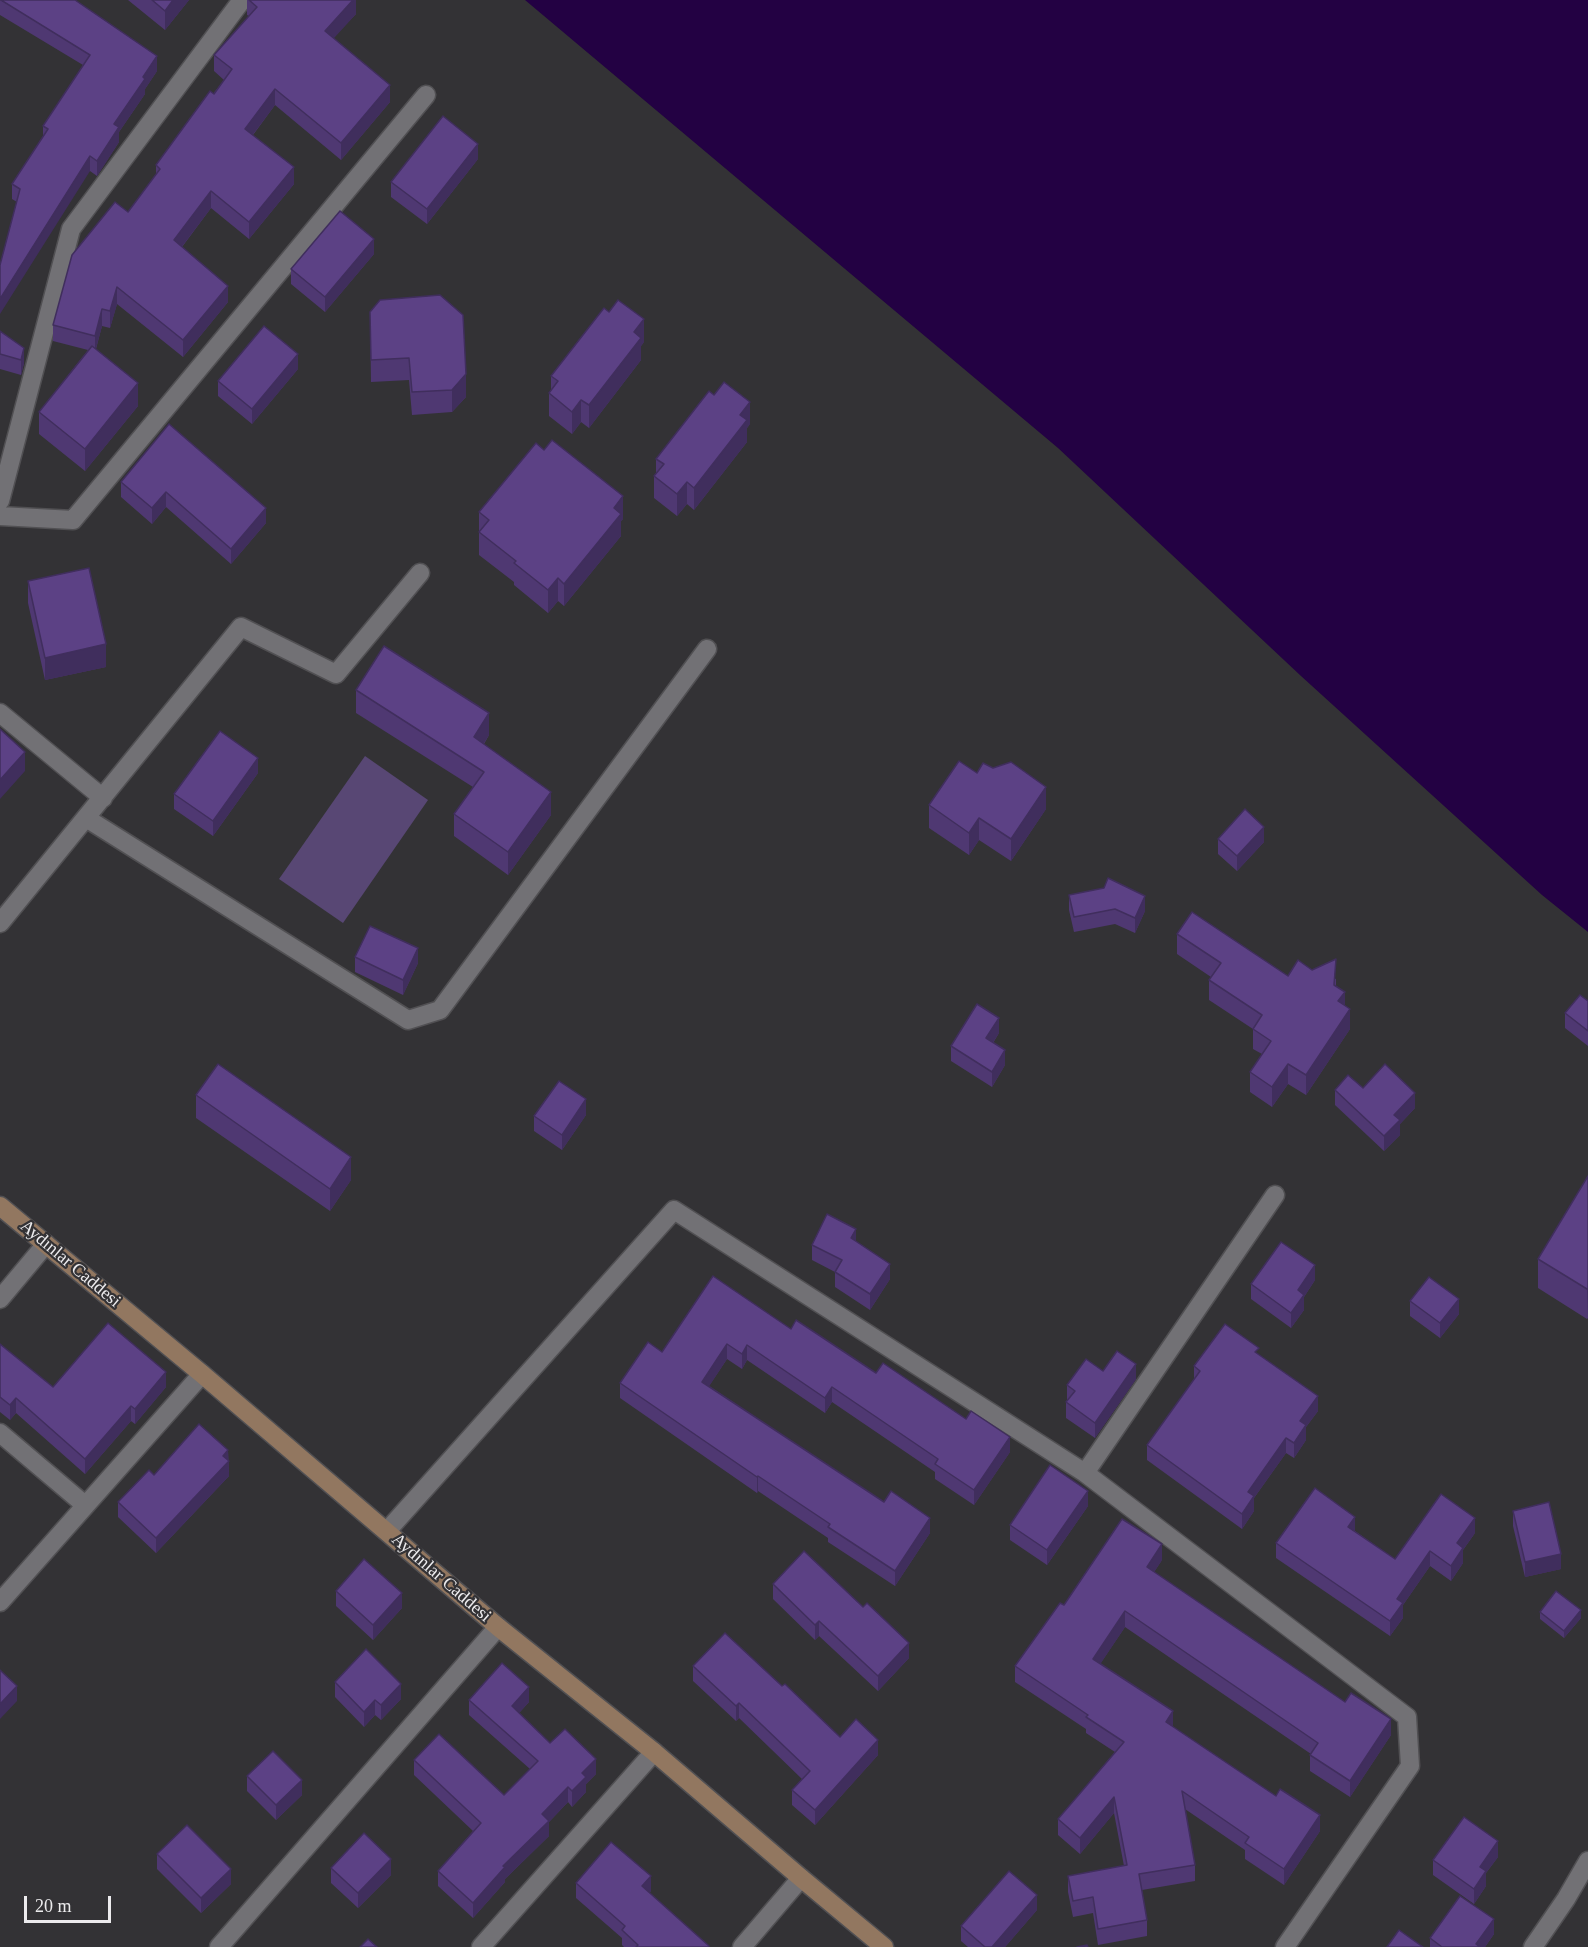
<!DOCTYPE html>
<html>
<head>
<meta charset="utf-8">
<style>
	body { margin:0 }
	#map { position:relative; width:1588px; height:1947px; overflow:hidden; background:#333235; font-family:Georgia,serif }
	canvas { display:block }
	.scale { position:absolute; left:24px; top:1896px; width:87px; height:27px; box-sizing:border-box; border:3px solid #ecebed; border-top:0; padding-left:8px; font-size:18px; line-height:21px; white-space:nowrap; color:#ecebed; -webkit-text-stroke:4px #333235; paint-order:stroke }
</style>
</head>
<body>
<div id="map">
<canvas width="1588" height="1947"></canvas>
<div class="scale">20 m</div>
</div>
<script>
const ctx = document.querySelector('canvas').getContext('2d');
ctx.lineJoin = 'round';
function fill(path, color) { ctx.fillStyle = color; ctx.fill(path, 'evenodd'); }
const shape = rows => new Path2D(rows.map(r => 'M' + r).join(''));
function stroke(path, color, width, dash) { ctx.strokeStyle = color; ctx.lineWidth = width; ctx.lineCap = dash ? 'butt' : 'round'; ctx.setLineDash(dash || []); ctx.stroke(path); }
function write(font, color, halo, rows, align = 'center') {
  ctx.font = font + ' Georgia,serif'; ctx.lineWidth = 4.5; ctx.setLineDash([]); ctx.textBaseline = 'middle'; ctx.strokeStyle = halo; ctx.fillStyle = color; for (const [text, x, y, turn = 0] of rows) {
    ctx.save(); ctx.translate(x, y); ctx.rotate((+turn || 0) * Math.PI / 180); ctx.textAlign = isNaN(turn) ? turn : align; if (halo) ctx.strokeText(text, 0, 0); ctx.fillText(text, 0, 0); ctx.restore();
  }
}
fill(shape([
	[365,756,428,800,343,923,279,879]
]), '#584774');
fill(shape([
	[525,0,1588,0,1588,932,1542,895,1301,676,1058,448]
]), '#230143');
const street = shape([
	[0,501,71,229,242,0],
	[0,516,73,520,426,95],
	[0,713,103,798],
	[86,818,408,1020,440,1010,707,649],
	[0,923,241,627,336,674,420,573],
	[0,1299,46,1244],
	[0,1433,85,1505],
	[1085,1473,1275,1195],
	[387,1531,674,1210,1085,1473,1407,1717,1410,1766,1285,1947],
	[0,1602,202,1374],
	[219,1947,498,1627],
	[481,1947,654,1752],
	[742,1947,801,1878],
	[1533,1947,1566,1899,1588,1861]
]);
const secondary = shape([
	[0,1206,202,1374,498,1627,654,1752,801,1878,884,1947]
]);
stroke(street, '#515053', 21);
stroke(secondary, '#515053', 21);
stroke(street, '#727175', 18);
stroke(secondary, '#927760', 18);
fill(shape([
	[0,0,157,71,145,89,145,94,119,132,119,142,97,176,90,171,17,202,12,199,12,184,43,136,43,126,83,65,0,15],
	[128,0,189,0,165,30],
	[247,0,356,0,356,14,333,38,390,102,341,160,275,105,253,135,294,184,249,239,211,208,182,247,228,302,183,357,117,304,110,328,102,326,96,349,138,406,85,471,39,434,39,412,88,350,53,341,53,325,128,212,156,175,156,165,224,80,214,71,214,55,249,16,247,15],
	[478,159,427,224,391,197,391,182],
	[374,254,325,312,291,284,291,269],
	[370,312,466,397,452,412,412,415,409,380,371,382],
	[0,331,24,363,21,375,0,369],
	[644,342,641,346,641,360,589,428,581,422,572,434,549,416,549,393,551,391,551,376],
	[298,369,252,424,218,396,218,381],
	[169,424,266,523,231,564,166,507,152,524,121,497,121,482],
	[750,424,747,428,747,442,694,510,687,504,677,516,654,498,654,476,656,473,656,459],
	[479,512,623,519,621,521,621,536,564,606,558,601,548,613,514,585,514,582,479,555],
	[28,581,106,667,45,680,28,603],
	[356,690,489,735,484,744,551,815,508,875,454,836,454,814,473,787,356,713],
	[993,768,1046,809,1011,861,979,840,969,855,929,828,929,805,977,773],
	[258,773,213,836,174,809,174,794],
	[1218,839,1264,842,1237,871,1218,854],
	[1069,895,1145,911,1135,933,1115,924,1074,932,1069,910],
	[1177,934,1288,976,1312,970,1336,979,1336,986,1345,1005,1350,1029,1306,1095,1288,1084,1272,1107,1250,1092,1250,1072,1262,1054,1253,1049,1253,1029,1209,1000,1209,980,1211,977,1177,954],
	[355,957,418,963,403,995,355,972],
	[1588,1001,1588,1046,1565,1028,1565,1013],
	[999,1033,993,1043,1005,1065,992,1087,951,1061,951,1046],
	[1363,1088,1415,1108,1400,1124,1400,1135,1384,1151,1335,1105,1335,1090],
	[196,1095,351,1180,330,1211,196,1118],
	[586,1115,562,1150,534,1131,534,1116],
	[1588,1176,1588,1318,1587,1319,1538,1288,1538,1259],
	[856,1242,890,1279,870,1310,835,1287,835,1272,812,1260,812,1245],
	[1315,1280,1304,1297,1304,1310,1291,1328,1251,1299,1251,1284],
	[1410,1301,1459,1314,1440,1338,1410,1316],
	[791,1329,876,1373,1010,1452,974,1505,935,1479,935,1472,832,1402,825,1413,747,1360,742,1369,727,1359,709,1386,930,1533,895,1586,828,1542,828,1538,758,1491,757,1493,620,1398,620,1383,662,1352],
	[0,1344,53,1387,166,1387,135,1424,131,1421,85,1474,16,1413,10,1420,0,1412],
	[1259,1355,1318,1411,1306,1427,1306,1440,1294,1458,1286,1453,1254,1498,1254,1511,1242,1529,1147,1460,1147,1445,1194,1379,1194,1366],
	[1103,1371,1136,1379,1095,1438,1066,1418,1066,1402,1067,1401,1067,1385],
	[228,1450,229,1476,156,1553,118,1517,118,1502,154,1475],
	[1088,1506,1047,1565,1010,1540,1010,1525],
	[1513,1511,1561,1569,1525,1577,1513,1526],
	[1355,1531,1395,1559,1475,1533,1463,1550,1463,1563,1451,1581,1430,1566,1403,1605,1403,1618,1390,1636,1276,1558,1276,1543],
	[1162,1560,1154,1572,1391,1735,1350,1797,1310,1771,1310,1755,1311,1754,1125,1627,1100,1664,1173,1727,1320,1831,1284,1885,1245,1859,1245,1850,1185,1809,1195,1865,1195,1881,1142,1890,1147,1920,1147,1936,1098,1945,1093,1913,1073,1917,1068,1892,1068,1876,1124,1866,1114,1813,1080,1854,1058,1835,1058,1819,1115,1752,1086,1733,1086,1729,1015,1682,1015,1666,1064,1605],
	[773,1584,909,1658,878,1691,819,1636,815,1640,773,1599],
	[336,1591,402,1608,373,1640,336,1606],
	[1540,1612,1581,1618,1564,1638,1540,1619],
	[693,1666,782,1686,840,1737,878,1755,815,1825,792,1805,792,1790,802,1779,739,1718,736,1721,693,1681],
	[335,1682,401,1699,381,1720,375,1715,364,1727,335,1697],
	[469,1700,529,1702,519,1713,550,1743,596,1774,586,1784,586,1792,572,1807,568,1802,549,1822,549,1836,505,1879,505,1882,473,1918,438,1886,438,1871,473,1831,414,1775,414,1760,504,1795,530,1769,469,1715],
	[247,1776,302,1795,276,1820,247,1791],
	[157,1854,231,1884,201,1913,157,1869],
	[1498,1857,1486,1873,1486,1886,1474,1904,1433,1875,1433,1860],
	[331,1868,391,1875,358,1908,331,1883],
	[576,1883,651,1891,649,1893,709,1947,624,1947,622,1945,622,1938,576,1898],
	[1037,1910,1005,1947,968,1947,961,1941,961,1926],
	[1494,1934,1485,1947,1430,1947,1430,1938]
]), '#4f3872');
fill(shape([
	[173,0,189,0,165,30,165,11],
	[353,0,356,0,356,14,325,48,325,31],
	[157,56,157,71,145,89,145,94,119,132,119,142,97,176,97,161,114,124,143,77],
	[390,85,390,102,341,160,341,143],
	[275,89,275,105,245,145,245,129],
	[478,144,478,159,427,224,427,209],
	[90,156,90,171,0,314,0,299],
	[294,167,294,184,249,239,249,222],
	[211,191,211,208,174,257,174,240],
	[374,239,374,254,325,312,325,297],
	[228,286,228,302,183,357,183,340],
	[117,287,117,304,110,328,110,311],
	[102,309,102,326,95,352,95,336],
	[644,319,644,342,641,346,641,360,589,428,589,405,634,332],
	[24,348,24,363,21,375,21,360],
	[298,354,298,369,252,424,252,409],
	[466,374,466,397,452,412,452,390],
	[138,383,138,406,85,471,85,449],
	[581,400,581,422,572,434,572,412],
	[750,402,750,424,747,428,747,442,694,510,694,488,740,415],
	[687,482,687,504,677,516,677,494],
	[166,492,166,507,152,524,152,508],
	[623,496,623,519,621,521,621,536,564,606,564,584,614,508],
	[266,508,266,523,231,564,231,549],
	[558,578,558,601,548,613,548,590],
	[106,644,106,667,45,680,45,658],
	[489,713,489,735,474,759,474,737],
	[25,752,25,771,0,799,0,780],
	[258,758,258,773,213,836,213,821],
	[1046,787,1046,809,1011,861,1011,839],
	[551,792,551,815,508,875,508,852],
	[979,818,979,840,969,855,969,833],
	[1264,827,1264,842,1237,871,1237,856],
	[1145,896,1145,911,1135,933,1135,918],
	[418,948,418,963,403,995,403,980],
	[1345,992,1345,1012,1338,1001],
	[1350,1009,1350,1029,1306,1095,1306,1075],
	[999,1018,999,1033,986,1053,986,1038],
	[1005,1050,1005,1065,992,1087,992,1072],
	[1288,1064,1288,1084,1272,1107,1272,1087],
	[1415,1093,1415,1108,1400,1124,1400,1135,1384,1151,1384,1136,1394,1115],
	[586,1099,586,1115,562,1150,562,1135],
	[351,1157,351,1180,330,1211,330,1189],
	[856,1229,856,1244,851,1238],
	[890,1264,890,1279,870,1310,870,1294],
	[1315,1265,1315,1280,1304,1297,1304,1310,1291,1328,1291,1313,1298,1290],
	[1587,1289,1588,1289,1587,1319],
	[1459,1299,1459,1314,1440,1338,1440,1323],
	[727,1344,727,1359,702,1397,702,1382],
	[747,1345,747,1360,742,1369,742,1354],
	[1136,1364,1136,1379,1095,1438,1095,1423],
	[166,1372,166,1387,135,1424,135,1409],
	[832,1387,832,1402,825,1413,825,1398],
	[1318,1396,1318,1411,1306,1427,1306,1440,1294,1458,1294,1443,1300,1421],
	[16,1398,16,1413,10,1420,10,1405],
	[131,1406,131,1421,85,1474,85,1459],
	[1010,1437,1010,1452,974,1505,974,1490],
	[1286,1438,1286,1453,1254,1498,1254,1511,1242,1529,1242,1514,1248,1492],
	[228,1450,229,1476,156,1553,156,1538],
	[758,1476,758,1491,757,1493,757,1477],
	[1088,1491,1088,1506,1047,1565,1047,1550],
	[1355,1517,1355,1532,1348,1527],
	[930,1518,930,1533,895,1586,895,1571],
	[1475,1518,1475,1533,1463,1550,1463,1563,1451,1581,1451,1566,1457,1543],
	[1162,1544,1162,1560,1147,1583,1147,1567],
	[1430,1551,1430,1566,1403,1605,1403,1618,1390,1636,1390,1621,1397,1599],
	[1561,1554,1561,1569,1525,1577,1525,1562],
	[402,1593,402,1608,373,1640,373,1625],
	[1581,1610,1581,1618,1564,1638,1564,1631],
	[1125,1611,1125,1627,1093,1675,1093,1659],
	[819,1621,819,1636,815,1640,815,1625],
	[909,1643,909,1658,878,1691,878,1676],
	[401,1684,401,1699,381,1720,381,1705],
	[17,1686,17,1701,0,1719,0,1704],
	[529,1687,529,1702,512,1721,512,1706],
	[375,1700,375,1715,364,1727,364,1712],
	[739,1703,739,1718,736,1721,736,1706],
	[1173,1711,1173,1727,1166,1722],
	[1391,1719,1391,1735,1350,1797,1350,1781],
	[878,1740,878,1755,815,1825,815,1810],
	[596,1759,596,1774,586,1784,586,1792,572,1807,572,1791,582,1773],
	[302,1780,302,1795,276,1820,276,1805],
	[568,1787,568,1802,549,1822,549,1836,505,1879,505,1882,473,1918,473,1903,503,1866,542,1814],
	[1114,1797,1114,1813,1080,1854,1080,1838],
	[1320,1815,1320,1831,1284,1885,1284,1869],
	[1498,1841,1498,1857,1486,1873,1486,1886,1474,1904,1474,1889,1480,1867],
	[391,1859,391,1875,358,1908,358,1893],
	[231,1869,231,1884,201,1913,201,1898],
	[651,1876,651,1891,642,1901,642,1886],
	[1037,1895,1037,1910,1005,1947,992,1947],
	[1494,1919,1494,1934,1485,1947,1476,1947,1476,1944]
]), '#402e5d');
const building = shape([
	[1,0,75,0,157,56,143,77,145,79,114,124,119,127,97,161,90,156,0,299,0,265,20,189,12,184,48,129,43,126,90,55,1,0],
	[152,0,173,0,165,11,152,0],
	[249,0,353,0,325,31,390,85,341,143,275,89,245,129,294,167,249,222,211,191,174,240,228,286,183,340,117,287,110,311,102,309,95,336,53,325,72,255,115,202,128,212,160,169,156,165,210,91,214,94,232,69,214,55,257,7,249,0],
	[443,116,478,144,427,209,391,182,443,116],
	[340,211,374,239,325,297,291,269,340,211],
	[440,295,463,315,466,374,452,390,412,392,409,358,371,360,370,312,380,300,440,295],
	[618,300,644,319,634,332,641,338,589,405,581,400,572,412,549,393,558,381,551,376,604,308,609,312,618,300],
	[264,326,298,354,252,409,218,381,264,326],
	[0,331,24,348,21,360,0,354,0,331],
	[92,346,138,383,85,449,39,412,92,346],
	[724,382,750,402,740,415,747,420,694,488,687,482,677,494,654,476,664,464,656,459,709,391,714,395,724,382],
	[169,424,266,508,231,549,166,492,152,508,121,482,169,424],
	[552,440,623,496,614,508,621,514,564,584,558,578,548,590,514,563,516,561,479,532,489,520,479,512,536,443,544,450,552,440],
	[89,568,106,644,45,658,28,581,89,568],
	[384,646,489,713,474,737,551,792,508,852,454,814,484,772,356,690,384,646],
	[0,729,25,752,0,780,0,729],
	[220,731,258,758,213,821,174,794,220,731],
	[959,761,977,773,983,763,993,768,1011,762,1046,787,1011,839,979,818,969,833,929,805,959,761],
	[1245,809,1264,827,1237,856,1218,839,1245,809],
	[1108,878,1145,896,1135,918,1115,909,1074,917,1069,895,1104,888,1108,878],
	[1192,912,1288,976,1298,960,1312,970,1336,959,1334,985,1345,992,1338,1001,1350,1009,1306,1075,1288,1064,1272,1087,1250,1072,1271,1041,1253,1029,1262,1015,1209,980,1221,963,1177,934,1192,912],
	[370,926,418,948,403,980,355,957,370,926],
	[1580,995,1588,1001,1588,1031,1565,1013,1580,995],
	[977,1004,999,1018,986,1038,1005,1050,992,1072,951,1046,977,1004],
	[218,1064,351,1157,330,1189,196,1095,218,1064],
	[1385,1064,1415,1093,1394,1115,1400,1120,1384,1136,1335,1090,1348,1075,1363,1088,1385,1064],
	[559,1081,586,1099,562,1135,534,1116,559,1081],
	[1588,1176,1588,1289,1587,1289,1538,1259,1588,1176],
	[827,1214,856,1229,851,1238,890,1264,870,1294,835,1272,842,1260,812,1245,827,1214],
	[1281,1242,1315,1265,1298,1290,1304,1295,1291,1313,1251,1284,1281,1242],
	[713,1276,791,1329,796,1320,876,1373,883,1363,966,1419,971,1411,1010,1437,974,1490,935,1464,938,1459,832,1387,825,1398,747,1345,742,1354,727,1344,702,1382,884,1502,891,1491,930,1518,895,1571,828,1527,830,1524,758,1476,757,1477,620,1383,648,1342,662,1352,713,1276],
	[1429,1277,1459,1299,1440,1323,1410,1301,1429,1277],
	[108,1323,166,1372,135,1409,131,1406,85,1459,16,1398,10,1405,0,1397,0,1344,53,1387,108,1323],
	[1225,1324,1259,1348,1255,1352,1318,1396,1300,1421,1306,1425,1294,1443,1286,1438,1248,1492,1254,1496,1242,1514,1147,1445,1200,1371,1194,1366,1225,1324],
	[1117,1351,1136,1364,1095,1423,1066,1402,1075,1391,1067,1385,1086,1359,1103,1371,1117,1351],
	[199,1424,228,1450,223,1456,229,1461,156,1538,118,1502,149,1470,154,1475,199,1424],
	[1050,1465,1088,1491,1047,1550,1010,1525,1050,1465],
	[1315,1488,1355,1517,1348,1527,1395,1559,1441,1494,1475,1518,1457,1543,1463,1548,1451,1566,1430,1551,1397,1599,1403,1603,1390,1621,1276,1543,1315,1488],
	[1549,1502,1561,1554,1525,1562,1513,1511,1549,1502],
	[1122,1519,1162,1544,1147,1567,1345,1702,1351,1693,1391,1719,1350,1781,1310,1755,1318,1743,1125,1611,1093,1659,1173,1711,1166,1722,1276,1796,1280,1789,1320,1815,1284,1869,1245,1843,1249,1837,1182,1791,1195,1865,1139,1874,1147,1920,1098,1929,1093,1897,1073,1901,1068,1876,1127,1865,1114,1797,1080,1838,1058,1819,1124,1742,1086,1717,1088,1715,1015,1666,1060,1603,1064,1605,1122,1519],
	[804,1551,863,1607,867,1603,909,1643,878,1676,819,1621,815,1625,773,1584,804,1551],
	[364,1559,402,1593,373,1625,336,1591,364,1559],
	[1556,1591,1581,1610,1564,1631,1540,1612,1556,1591],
	[725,1633,782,1686,785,1684,840,1737,856,1719,878,1740,815,1810,792,1790,810,1771,739,1703,736,1706,693,1666,725,1633],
	[366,1649,401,1684,381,1705,375,1700,364,1712,335,1682,366,1649],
	[502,1663,529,1687,512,1706,550,1743,565,1729,596,1759,582,1773,586,1777,572,1791,568,1787,542,1814,549,1821,503,1866,505,1867,473,1903,438,1871,481,1823,414,1760,439,1734,504,1795,538,1761,469,1700,502,1663],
	[0,1670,17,1686,0,1704,0,1670],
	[273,1751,302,1780,276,1805,247,1776,273,1751],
	[1464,1817,1498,1841,1480,1867,1486,1871,1474,1889,1433,1860,1464,1817],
	[187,1825,231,1869,201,1898,157,1854,187,1825],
	[364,1833,391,1859,358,1893,331,1868,364,1833],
	[611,1842,651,1876,642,1886,709,1946,708,1947,636,1947,638,1945,622,1930,625,1926,576,1883,611,1842],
	[1009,1871,1037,1895,992,1947,985,1947,961,1926,1009,1871],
	[1460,1896,1494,1919,1476,1944,1480,1947,1442,1947,1430,1938,1460,1896],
	[1399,1930,1423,1947,1387,1947,1399,1930],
	[368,1939,377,1947,360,1947,368,1939],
	[1087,1945,1088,1947,1077,1947,1087,1945]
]);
fill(building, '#5c4185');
stroke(building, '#402e5d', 1.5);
write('18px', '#ecebed', '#333235', [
	["Aydınlar Caddesi",70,1264,40],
	["Aydınlar Caddesi",441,1578,41]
]);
</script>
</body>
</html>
